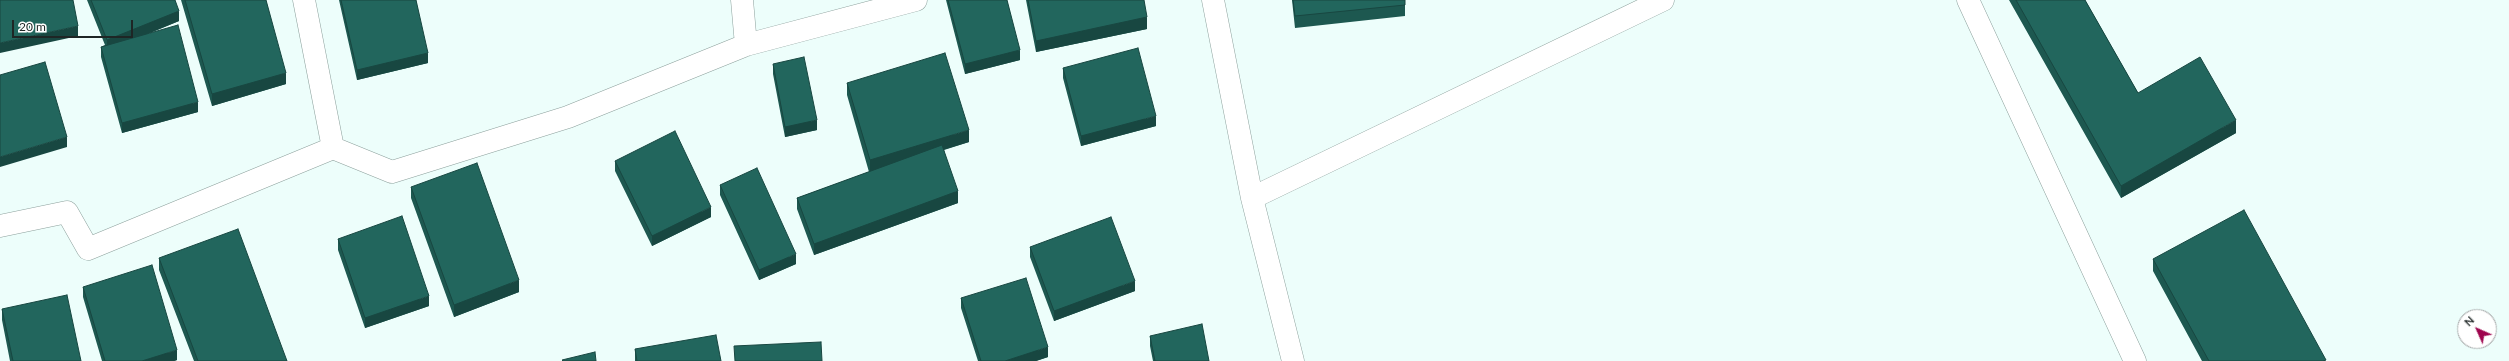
<!DOCTYPE html>
<html>
<head>
<meta charset="utf-8">
<style>
	body { margin:0 }
	#map { position:relative; width:2509px; height:361px; overflow:hidden; background:#edfefb; font-family:Lato,sans-serif }
	canvas { display:block }
	.north { position:absolute; left:2457px; top:309px; width:40px; height:40px; box-sizing:border-box; background:#fff; border:1px solid #a5a8a8; border-radius:50%; rotate:315deg; font-size:11px; font-weight:700; line-height:16px; text-align:center; color:#1e2625 }
	.north::after { content:''; display:block; margin:auto; width:14px; height:18px; background:#9e054e; clip-path:polygon(50% 0,100% 100%,50% 72%,0 100%) }
	.scale { position:absolute; left:12px; top:20px; width:121px; height:18px; box-sizing:border-box; border:2px solid #1e2625; border-top:0; padding-left:5px; font-size:12px; line-height:14px; white-space:nowrap; color:#1e2625; -webkit-text-stroke:3px #fff; paint-order:stroke }
</style>
</head>
<body>
<div id="map">
<canvas width="2509" height="361"></canvas>
<div class="north">N</div>
<div class="scale">20 m</div>
</div>
<script>
const ctx = document.querySelector('canvas').getContext('2d');
ctx.lineJoin = 'round';
const shape = rows => new Path2D(rows.map(r => 'M' + r).join(''));
function stroke(path, color, width, dash) { ctx.strokeStyle = color; ctx.lineWidth = width; ctx.lineCap = dash ? 'butt' : 'round'; ctx.setLineDash(dash || []); ctx.stroke(path); }
function fill(path, color) { ctx.fillStyle = color; ctx.fill(path, 'evenodd'); }
const minor = shape([
	[304,0,333,148],
	[742,0,746,45],
	[1213,0,1252,198,1293,361],
	[1968,0,2135,361],
	[1252,198,1663,0],
	[0,226,67,212,88,249,333,148,392,172,568,117,746,45,916,0]
]);
stroke(minor, '#8ca09c', 23);
stroke(minor, '#fff', 22);
fill(shape([
	[87,0,175,0,179,21,148,34,198,112,122,133,101,57,101,47,105,45],
	[181,0,266,0,286,84,212,106],
	[339,0,416,0,428,63,357,80],
	[946,0,1007,0,1020,60,965,74],
	[1026,0,1144,0,1147,29,1036,52],
	[1292,0,1405,0,1405,16,1295,28],
	[2009,0,2085,0,2138,93,2236,133,2121,198],
	[773,64,817,130,785,137,773,74],
	[1063,68,1156,126,1081,146,1063,78],
	[847,83,969,142,944,150,958,203,814,255,797,209,797,198,869,172,847,95],
	[615,161,711,217,652,246,615,171],
	[720,185,796,264,759,280,720,195],
	[411,187,519,292,454,317,411,198],
	[338,239,429,306,365,328,338,250],
	[1030,247,1135,291,1054,321,1030,257],
	[159,258,287,361,194,361,159,270],
	[2153,259,2326,361,2202,361,2153,271],
	[83,287,177,360,174,361,102,361,83,297],
	[961,298,1048,357,1036,361,978,361,961,308],
	[2,309,81,361,10,361,2,320],
	[1150,336,1209,361,1153,361,1150,346],
	[635,349,721,361,635,361]
]), '#1d5850');
fill(shape([
	[179,11,179,21,107,50,107,40],
	[1147,17,1147,29,1036,52,1036,41],
	[78,26,78,36,0,53,0,43],
	[1020,50,1020,60,965,74,965,64],
	[428,53,428,63,357,80,357,70],
	[286,73,286,84,212,106,212,94],
	[198,102,198,112,122,133,122,123],
	[1156,116,1156,126,1081,146,1081,136],
	[817,120,817,130,785,137,785,127],
	[2236,120,2236,133,2121,198,2121,186],
	[969,130,969,142,870,172,870,160],
	[67,137,67,147,0,167,0,157],
	[958,191,958,203,814,255,814,244],
	[711,207,711,217,652,246,652,236],
	[796,254,796,264,759,280,759,270],
	[519,280,519,292,454,317,454,305],
	[1135,281,1135,291,1054,321,1054,311],
	[429,296,429,306,365,328,365,318],
	[1048,347,1048,357,1036,361,1005,361],
	[177,350,177,360,174,361,142,361]
]), '#184741');
const building = shape([
	[0,0,73,0,78,26,0,43,0,0],
	[91,0,175,0,179,11,107,40,91,0],
	[185,0,266,0,286,73,212,94,185,0],
	[341,0,416,0,428,53,357,70,341,0],
	[948,0,1007,0,1020,50,965,64,948,0],
	[1028,0,1144,0,1147,17,1036,41,1028,0],
	[1293,0,1405,0,1405,5,1295,16,1293,0],
	[2016,0,2085,0,2138,93,2200,57,2236,120,2121,186,2016,0],
	[178,25,198,102,122,123,101,47,178,25],
	[1138,48,1156,116,1081,136,1063,68,1138,48],
	[945,53,969,130,870,160,847,83,945,53],
	[804,57,817,120,785,127,773,64,804,57],
	[45,62,67,137,0,157,0,75,45,62],
	[675,131,711,207,652,236,615,161,675,131],
	[942,145,958,191,814,244,797,198,942,145],
	[477,163,519,280,454,305,411,187,477,163],
	[757,168,796,254,759,270,720,185,757,168],
	[2244,210,2326,360,2323,361,2209,361,2153,259,2244,210],
	[402,216,429,296,365,318,338,239,402,216],
	[1111,217,1135,281,1054,311,1030,247,1111,217],
	[238,229,287,361,198,361,159,258,238,229],
	[152,265,177,350,142,361,105,361,83,287,152,265],
	[1026,278,1048,347,1005,361,981,361,961,298,1026,278],
	[67,295,81,361,13,361,2,309,67,295],
	[1202,324,1209,361,1155,361,1150,336,1202,324],
	[716,335,721,361,637,361,635,349,716,335],
	[821,342,822,361,735,361,734,346,821,342],
	[595,352,596,361,563,361,562,360,595,352]
]);
fill(building, '#22665d');
stroke(building, '#184741', 1);
</script>
</body>
</html>
